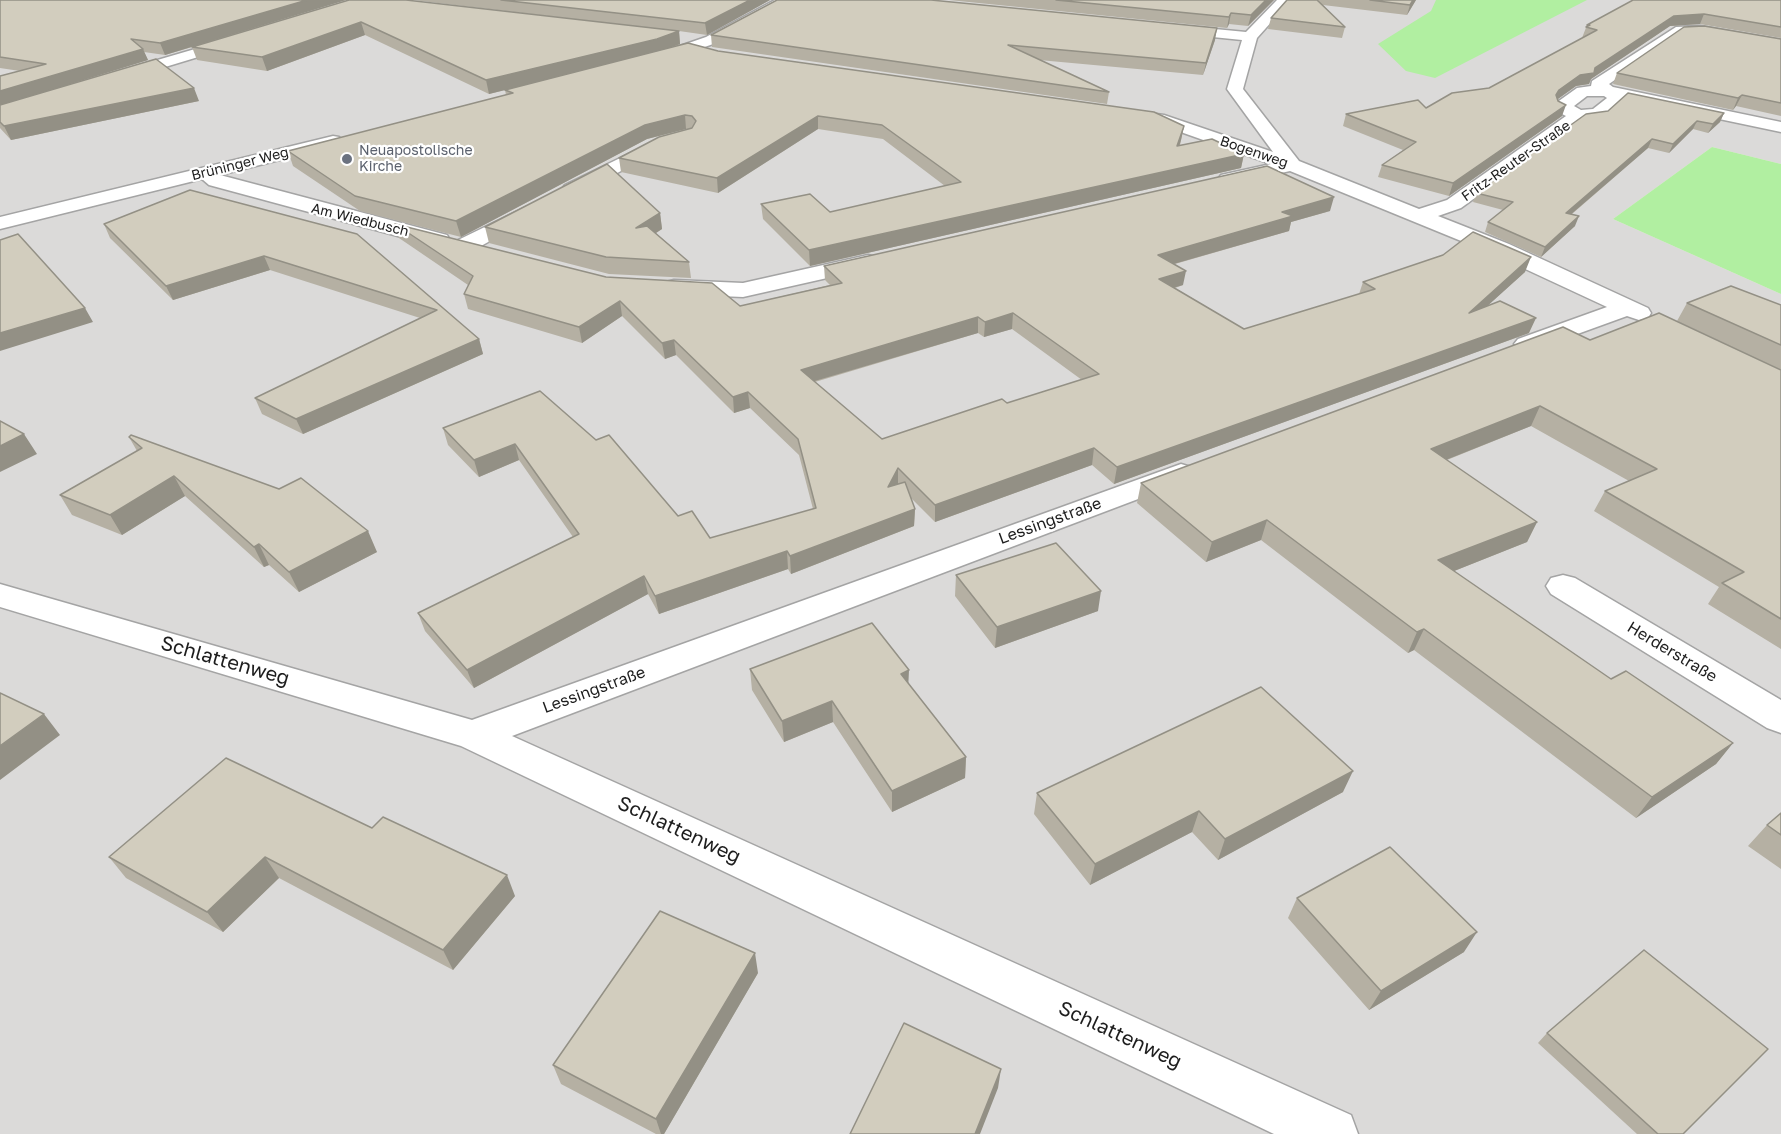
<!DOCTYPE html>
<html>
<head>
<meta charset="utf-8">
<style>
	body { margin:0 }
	canvas { display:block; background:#efefe1 }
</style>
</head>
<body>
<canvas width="1781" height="1134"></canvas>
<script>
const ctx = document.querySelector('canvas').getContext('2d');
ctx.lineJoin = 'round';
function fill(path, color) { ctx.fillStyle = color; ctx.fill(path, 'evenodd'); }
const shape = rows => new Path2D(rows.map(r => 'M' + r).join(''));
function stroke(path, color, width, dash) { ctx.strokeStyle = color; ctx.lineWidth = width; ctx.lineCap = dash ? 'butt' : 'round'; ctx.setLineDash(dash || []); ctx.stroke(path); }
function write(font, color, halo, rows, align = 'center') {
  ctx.font = font + ' "Golos Text",sans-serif'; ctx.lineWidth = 4.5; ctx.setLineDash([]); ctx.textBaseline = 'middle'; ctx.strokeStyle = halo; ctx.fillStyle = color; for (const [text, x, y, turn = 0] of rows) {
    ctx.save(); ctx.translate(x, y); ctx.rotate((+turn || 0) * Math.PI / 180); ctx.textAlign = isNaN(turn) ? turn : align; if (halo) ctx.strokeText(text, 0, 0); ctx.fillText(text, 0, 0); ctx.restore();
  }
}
fill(shape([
	[0,0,1781,0,1781,164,1712,147,1613,219,1781,294,1781,1134,0,1134]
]), '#dbdad9');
fill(shape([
	[1436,0,1587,0,1435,78,1406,71,1378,44,1431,11],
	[1712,147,1781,164,1781,294,1613,219]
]), '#b1efa1');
const minor = shape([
	[775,0,792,0,716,43,656,64,648,59,651,56,706,37,775,0],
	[1277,0,1291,0,1257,38,1243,89,1299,161,1419,209,1447,200,1566,116,1556,111,1554,107,1556,103,1577,88,1591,86,1592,81,1676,27,1700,26,1781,40,1781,48,1700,34,1679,35,1609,84,1613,87,1781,122,1781,132,1624,99,1603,118,1582,120,1461,208,1438,216,1509,244,1648,308,1651,313,1648,318,1639,320,1627,316,1536,349,1527,352,1518,349,1514,344,1518,339,1607,307,1493,254,1290,171,1228,185,1221,183,1218,179,1221,175,1271,164,1161,125,1135,121,1132,117,1135,113,1141,112,1164,115,1273,152,1227,89,1242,40,1173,33,1166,29,1173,25,1246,32,1277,0],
	[1587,96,1604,96,1607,98,1593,109,1581,110,1574,106,1587,96],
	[236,37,243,41,241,44,119,81,111,76,113,73,236,37],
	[333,136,339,137,342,141,339,145,220,175,447,235,450,240,447,245,439,246,431,245,209,185,202,179,0,229,0,217,333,136],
	[659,139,665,140,668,144,665,148,579,193,572,195,565,193,562,189,565,185,659,139],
	[526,207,533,209,536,213,533,217,472,251,464,253,456,251,453,246,456,241,526,207],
	[868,255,876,257,879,262,876,267,743,297,674,294,666,292,662,287,666,282,674,280,743,283,868,255],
	[1181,464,1191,467,1196,473,1191,479,512,736,1351,1115,1358,1134,1274,1134,461,746,0,607,0,584,472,720,1181,464],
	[1563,575,1575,578,1781,700,1781,733,1767,728,1551,594,1546,586,1551,578,1563,575]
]);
stroke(minor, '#a4a4a4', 3);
fill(minor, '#fff');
fill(shape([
	[0,0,346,0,233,34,349,0,640,27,413,0,770,0,707,35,679,31,680,44,670,48,718,51,1184,126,1180,145,1244,154,1241,168,810,266,763,219,761,204,830,212,945,186,883,139,818,129,718,193,621,172,619,158,689,129,686,129,647,139,461,237,360,211,293,166,288,151,506,95,505,90,529,84,489,94,365,35,267,71,197,60,192,47,165,55,144,52,148,60,31,96,199,101,11,140,0,128,0,76,20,71,0,68],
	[949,0,1274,0,1248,26,1229,24,1227,28],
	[1287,0,1416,0,1407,15,1323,5,1345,27,1342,38,1268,29,1271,18],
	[1781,0,1781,38,1700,24,1670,26,1591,79,1589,84,1576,86,1558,99,1562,116,1449,196,1378,177,1382,165,1403,150,1343,126,1346,114,1426,108,1489,88,1582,38,1587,25],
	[711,35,1215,40,1203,75,1039,60,1109,92,1107,104,712,47],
	[1781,39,1781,116,1736,106,1733,110,1613,84,1617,73],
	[1724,113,1720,122,1708,133,1693,129,1669,153,1648,148,1572,214,1575,226,1541,257,1485,232,1488,222,1503,210,1473,202,1476,193,1586,114],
	[1330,211,1291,222,1289,231,1175,264,1183,285,1175,288,1244,329,1359,294,1363,282,1525,272,1487,306,1529,333,1114,484,1092,465,935,522,911,498,915,509,914,526,791,574,788,569,659,614,648,594,474,688,425,631,418,613,573,537,519,460,479,477,448,445,443,428,540,391,678,516,710,538,813,509,799,455,750,408,734,413,676,355,665,359,622,316,582,343,468,309,464,294,468,285,399,238,395,224,606,277,740,306,830,285,825,280,824,266],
	[1012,329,1082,380,1007,403,882,439,815,382,978,333,984,337],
	[660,213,662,229,656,233,689,262,691,278,609,274,489,243,485,227],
	[104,224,357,234,479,339,483,354,303,434,262,414,255,398,420,318,270,270,173,300,110,238],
	[1687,303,1781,305,1781,370,1677,321],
	[1590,340,1781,370,1781,649,1708,604,1719,587,1594,511,1605,491,1629,481,1531,426,1447,460,1537,522,1527,542,1454,571,1611,679,1733,743,1716,764,1636,818,1414,650,1408,653,1261,540,1206,562,1137,503,1141,483],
	[129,437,377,552,299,592,269,565,264,567,185,496,122,535,72,515,60,495,137,451],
	[956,575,1098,611,995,648,955,596],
	[750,669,909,684,966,757,965,778,892,812,833,722,784,742,752,690],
	[1343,792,1218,860,1192,832,1090,885,1034,814,1037,793],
	[1781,813,1781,869,1748,846,1767,825],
	[372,828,515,896,453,970,279,878,223,932,126,878,109,857],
	[1297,898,1464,952,1369,1010,1288,918],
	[758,973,664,1134,656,1134,561,1084,553,1065],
	[1547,1033,1683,1134,1637,1134,1538,1043]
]), '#b5b0a3');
fill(shape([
	[307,0,346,0,165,55,160,43],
	[750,0,770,0,707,35,705,23],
	[1266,0,1274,0,1248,26,1251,15],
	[1413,0,1416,0,1407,15,1410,5],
	[1231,13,1229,24,1227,28,1229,17],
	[1704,14,1700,24,1670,26,1591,79,1589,84,1576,86,1555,101,1556,95,1559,90,1580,75,1595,68,1674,16],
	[361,22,365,35,267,71,262,57],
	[1217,28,1215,40,1203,75,1206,63],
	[679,31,680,44,658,52,489,94,486,80],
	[143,49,148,60,0,106,0,91],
	[194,88,199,101,11,140,4,126],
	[1742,95,1736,106,1733,110,1738,98],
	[1566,105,1562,116,1449,196,1453,183],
	[1724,113,1720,122,1708,133,1713,124],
	[685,115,686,129,647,139,461,237,456,221,645,125],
	[818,116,818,129,718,193,717,178],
	[1697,121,1693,129,1669,153,1673,144],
	[1184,126,1181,140,1175,160,1177,146],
	[1652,139,1648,148,1562,222,1566,213],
	[1244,154,1241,168,810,266,809,250],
	[1334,197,1330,211,1291,222,1289,231,1156,269,1158,255,1282,212],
	[660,213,662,229,639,244,636,228],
	[1579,216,1575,226,1541,257,1545,247],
	[264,256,270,270,173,300,166,286],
	[1531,257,1525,272,1463,328,1469,313],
	[1186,271,1183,285,1156,293,1159,279],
	[620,301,622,316,582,343,579,327],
	[85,308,93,322,0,351,0,333],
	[1013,313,1012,329,984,337,985,322],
	[978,317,978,333,801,385,801,370],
	[1536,318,1529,333,1114,484,1117,467],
	[479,339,483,354,303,434,296,419],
	[674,340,676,355,665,359,662,343],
	[748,392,750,408,734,413,733,397],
	[1540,406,1531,426,1423,469,1431,449],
	[24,434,37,454,0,472,0,446],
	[515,444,519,460,479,477,474,460],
	[1094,448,1092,465,935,522,935,505],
	[898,468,898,485,888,487],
	[174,476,185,496,122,535,110,515],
	[915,509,914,526,791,574,790,556],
	[1267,520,1261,540,1206,562,1212,542],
	[1537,522,1527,542,1429,581,1438,560],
	[368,531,377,552,299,592,289,572],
	[259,544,269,565,264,567,254,547],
	[787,551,788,569,659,614,655,596],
	[644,576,648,594,474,688,467,670],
	[1101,591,1098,611,995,648,997,627],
	[1424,629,1414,650,1408,653,1417,632],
	[909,670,908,691,901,674],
	[832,701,833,722,784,742,782,721],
	[44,714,60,735,0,780,0,746],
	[1733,743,1716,764,1636,818,1652,797],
	[966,757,965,778,892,812,892,791],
	[1353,771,1343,792,1218,860,1225,839],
	[1199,811,1192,832,1090,885,1095,864],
	[265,857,279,878,223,932,207,912],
	[507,875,515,896,453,970,443,950],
	[1477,932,1464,952,1369,1010,1381,991],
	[755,953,758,973,664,1134,661,1134,656,1119],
	[1001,1069,998,1088,980,1134,975,1134]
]), '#939085');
const building = shape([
	[0,0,307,0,160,43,131,39,143,49,0,91,0,76,46,64,0,57,0,0],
	[349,0,406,0,679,31,657,39,486,80,361,22,262,57,192,47,349,0],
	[501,0,750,0,705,23,501,0],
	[777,0,931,0,1217,28,1206,63,1008,45,1109,92,711,35,777,0],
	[1056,0,1266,0,1251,15,1231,13,1229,17,1056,0],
	[1287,0,1317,0,1345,27,1271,18,1287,0],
	[1370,0,1413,0,1410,5,1370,0],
	[1633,0,1781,0,1781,27,1704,14,1674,16,1595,68,1594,73,1580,75,1559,90,1556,95,1558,101,1566,105,1453,183,1382,165,1416,142,1346,114,1418,100,1426,108,1452,93,1489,88,1597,30,1586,27,1590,25,1587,25,1633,0],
	[1704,26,1781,39,1781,103,1742,95,1738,98,1617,73,1684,27,1704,26],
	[688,43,718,51,1154,112,1184,126,1177,146,1212,139,1244,154,809,250,761,204,810,194,830,212,961,182,882,125,818,116,717,178,619,158,659,137,692,128,696,121,692,116,685,115,645,125,456,221,355,196,288,151,513,93,505,90,688,43],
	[156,59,194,88,4,126,0,122,0,105,156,59],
	[1628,93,1724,113,1713,124,1697,121,1673,144,1652,139,1566,213,1579,216,1545,247,1488,222,1513,202,1476,193,1586,114,1608,111,1628,93],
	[607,164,660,213,636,228,647,226,689,262,606,257,485,227,607,164],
	[1267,166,1334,197,1282,212,1293,216,1158,255,1186,271,1159,279,1244,329,1375,289,1363,282,1443,255,1473,232,1531,257,1469,313,1500,301,1536,318,1117,467,1094,448,935,505,898,468,888,487,905,482,915,509,790,556,787,551,655,596,644,576,467,670,418,613,579,534,515,444,474,460,443,428,540,391,596,440,609,435,678,516,692,511,710,538,816,508,798,439,748,392,733,397,674,340,662,343,620,301,579,327,464,294,473,276,395,224,606,277,712,283,740,306,842,283,824,266,1267,166],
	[1013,313,1099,374,1007,403,1002,399,882,439,801,370,978,317,985,322,1013,313],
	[190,190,357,234,479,339,296,419,255,398,437,310,264,256,166,286,104,224,190,190],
	[18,234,85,308,0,333,0,240,18,234],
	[1731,286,1781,305,1781,345,1687,303,1731,286],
	[1659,313,1781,370,1781,619,1722,583,1744,572,1605,491,1657,469,1540,406,1431,449,1537,522,1438,560,1611,679,1626,671,1733,743,1652,797,1424,629,1417,632,1267,520,1212,542,1141,483,1563,327,1590,340,1659,313],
	[0,421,24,434,0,446,0,421],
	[131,435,279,489,301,478,368,531,289,572,259,544,254,547,174,476,110,515,60,495,142,448,129,437,131,435],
	[1056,543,1101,591,997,627,956,575,1056,543],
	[872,623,909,670,901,674,966,757,892,791,832,701,782,721,750,669,872,623],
	[1261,687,1353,771,1225,839,1199,811,1095,864,1037,793,1261,687],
	[0,693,44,714,0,746,0,693],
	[226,758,372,828,383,817,507,875,443,950,265,857,207,912,109,857,226,758],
	[1781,813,1781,835,1767,825,1781,813],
	[1390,847,1477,932,1381,991,1297,898,1390,847],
	[660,911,755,953,656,1119,553,1065,660,911],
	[1644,950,1768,1049,1683,1134,1658,1134,1547,1033,1644,950],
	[904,1023,1001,1069,975,1134,850,1134,904,1023]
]);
fill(building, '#d2cdbe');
stroke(building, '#939085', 1.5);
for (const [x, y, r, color] of [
	[347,159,6,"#6b7280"]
]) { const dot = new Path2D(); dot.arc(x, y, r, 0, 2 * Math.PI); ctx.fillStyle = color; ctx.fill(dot); stroke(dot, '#fff', 2); }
write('14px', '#5b616d', '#fff', [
	["Neuapostolische",359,151],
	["Kirche",359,167]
], 'left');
write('14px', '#1d1d1d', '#fff', [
	["Bogenweg",1254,152,19],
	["Fritz-Reuter-Straße",1516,161,-35],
	["Brüninger Weg",240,164,-14],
	["Am Wiedbusch",360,220,14]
]);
write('16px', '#1d1d1d', '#fff', [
	["Lessingstraße",1050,521,-20],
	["Herderstraße",1672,652,31],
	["Lessingstraße",594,690,-20]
]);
write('20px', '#1d1d1d', '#fff', [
	["Schlattenweg",225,661,16],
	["Schlattenweg",679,830,25],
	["Schlattenweg",1120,1035,25]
]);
</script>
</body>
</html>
